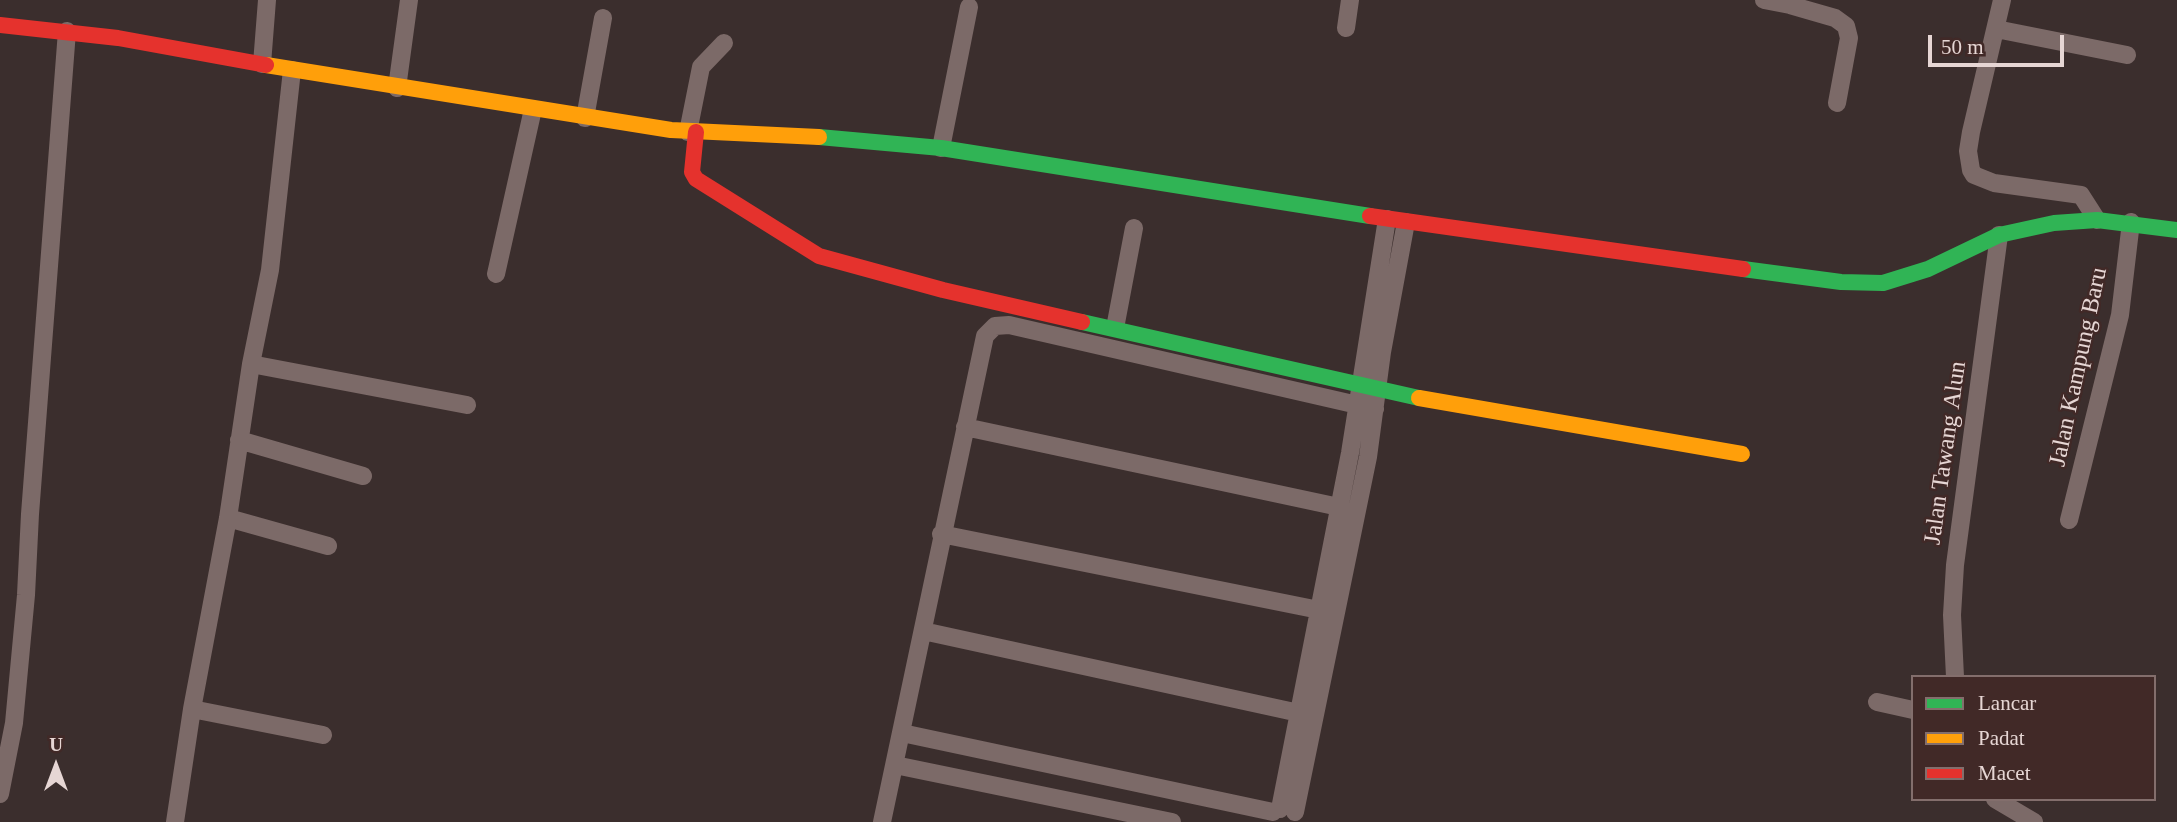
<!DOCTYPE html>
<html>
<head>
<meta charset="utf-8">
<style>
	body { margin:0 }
	#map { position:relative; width:2177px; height:822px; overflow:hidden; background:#3b2e2d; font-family:Georgia,serif }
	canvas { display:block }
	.legend { position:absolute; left:1911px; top:675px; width:245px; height:126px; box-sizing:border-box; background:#412927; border:2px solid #836e6c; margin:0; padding:9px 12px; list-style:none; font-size:21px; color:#e6d6d4 }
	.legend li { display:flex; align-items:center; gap:14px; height:35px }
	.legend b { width:35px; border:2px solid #836e6c }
	.north { position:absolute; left:21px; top:731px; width:70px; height:70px; -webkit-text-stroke:5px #412927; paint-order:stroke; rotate:0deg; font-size:19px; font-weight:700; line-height:28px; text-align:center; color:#e6d6d4 }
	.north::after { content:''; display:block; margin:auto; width:24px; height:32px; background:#e6d6d4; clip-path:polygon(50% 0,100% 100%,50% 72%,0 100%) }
	.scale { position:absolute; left:1928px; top:35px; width:136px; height:32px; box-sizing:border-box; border:4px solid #e6d6d4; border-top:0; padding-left:9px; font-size:21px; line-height:24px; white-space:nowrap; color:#e6d6d4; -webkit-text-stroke:5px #412927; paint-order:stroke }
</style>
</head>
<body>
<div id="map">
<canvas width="2177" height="822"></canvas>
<ul class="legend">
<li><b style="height:9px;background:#30b455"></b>Lancar</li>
<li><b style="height:9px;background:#ff9f0a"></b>Padat</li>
<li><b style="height:9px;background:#e5322d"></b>Macet</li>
</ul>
<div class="north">U</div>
<div class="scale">50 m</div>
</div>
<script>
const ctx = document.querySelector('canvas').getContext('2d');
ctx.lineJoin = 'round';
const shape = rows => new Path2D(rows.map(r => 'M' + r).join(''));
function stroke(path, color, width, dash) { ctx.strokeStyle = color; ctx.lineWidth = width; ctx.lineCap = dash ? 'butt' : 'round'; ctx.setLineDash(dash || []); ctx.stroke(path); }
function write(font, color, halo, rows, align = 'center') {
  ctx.font = font + ' Georgia,serif'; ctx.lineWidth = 5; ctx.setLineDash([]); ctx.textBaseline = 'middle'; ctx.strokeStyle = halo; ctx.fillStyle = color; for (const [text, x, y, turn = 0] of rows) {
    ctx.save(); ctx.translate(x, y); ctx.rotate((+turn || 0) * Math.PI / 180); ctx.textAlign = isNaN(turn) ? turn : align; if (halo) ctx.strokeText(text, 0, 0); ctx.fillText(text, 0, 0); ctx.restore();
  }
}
stroke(shape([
	[1764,0,1790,5,1792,0],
	[2002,0,1971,132,1968,151,1971,170,1974,175,1994,183,2081,195,2097,220],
	[1790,5,1835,18,1846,26,1849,38,1837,103],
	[1346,28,1350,0],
	[1996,29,2127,55],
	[262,64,267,0],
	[397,88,409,0],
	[585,118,603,18],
	[688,132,701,67,724,43],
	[941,148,969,7],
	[496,274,533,109],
	[1115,328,1134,228],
	[251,364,467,405],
	[965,427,1339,507],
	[239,440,363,476],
	[228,518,328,546],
	[2069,520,2120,315,2131,222],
	[941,534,1329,612],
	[923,631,1299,713],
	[1955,677,1952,615,1955,565,1999,235],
	[1877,702,1913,710],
	[192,709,323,735],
	[902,733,1273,812],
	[895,765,1172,822],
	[0,794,14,723,26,595,30,514,67,31],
	[1995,799,2034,822],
	[1280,809,1350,453,1387,219],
	[1295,812,1368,457,1382,352,1406,222],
	[175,822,192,709,228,518,251,364,270,270,292,70],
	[882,822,985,336,995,326,1009,325,1375,409]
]), '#7c6a68', 18);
stroke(shape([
	[819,137,941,148,1370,216],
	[1743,269,1841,282,1883,283,1928,269,1999,235,2054,223,2097,220,2177,230],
	[1082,322,1419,398]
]), '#30b455', 16);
stroke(shape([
	[266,65,671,130,819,137],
	[1419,398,1742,454]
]), '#ff9f0a', 16);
stroke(shape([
	[0,25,118,38,266,65],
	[696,132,692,172,696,179,819,256,943,290,1082,322],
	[1370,216,1743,269]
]), '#e5322d', 16);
write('24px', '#e6d6d4', '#412927', [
	["Jalan Kampung Baru",2079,367,-78],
	["Jalan Tawang Alun",1946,453,-82]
]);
</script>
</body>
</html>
